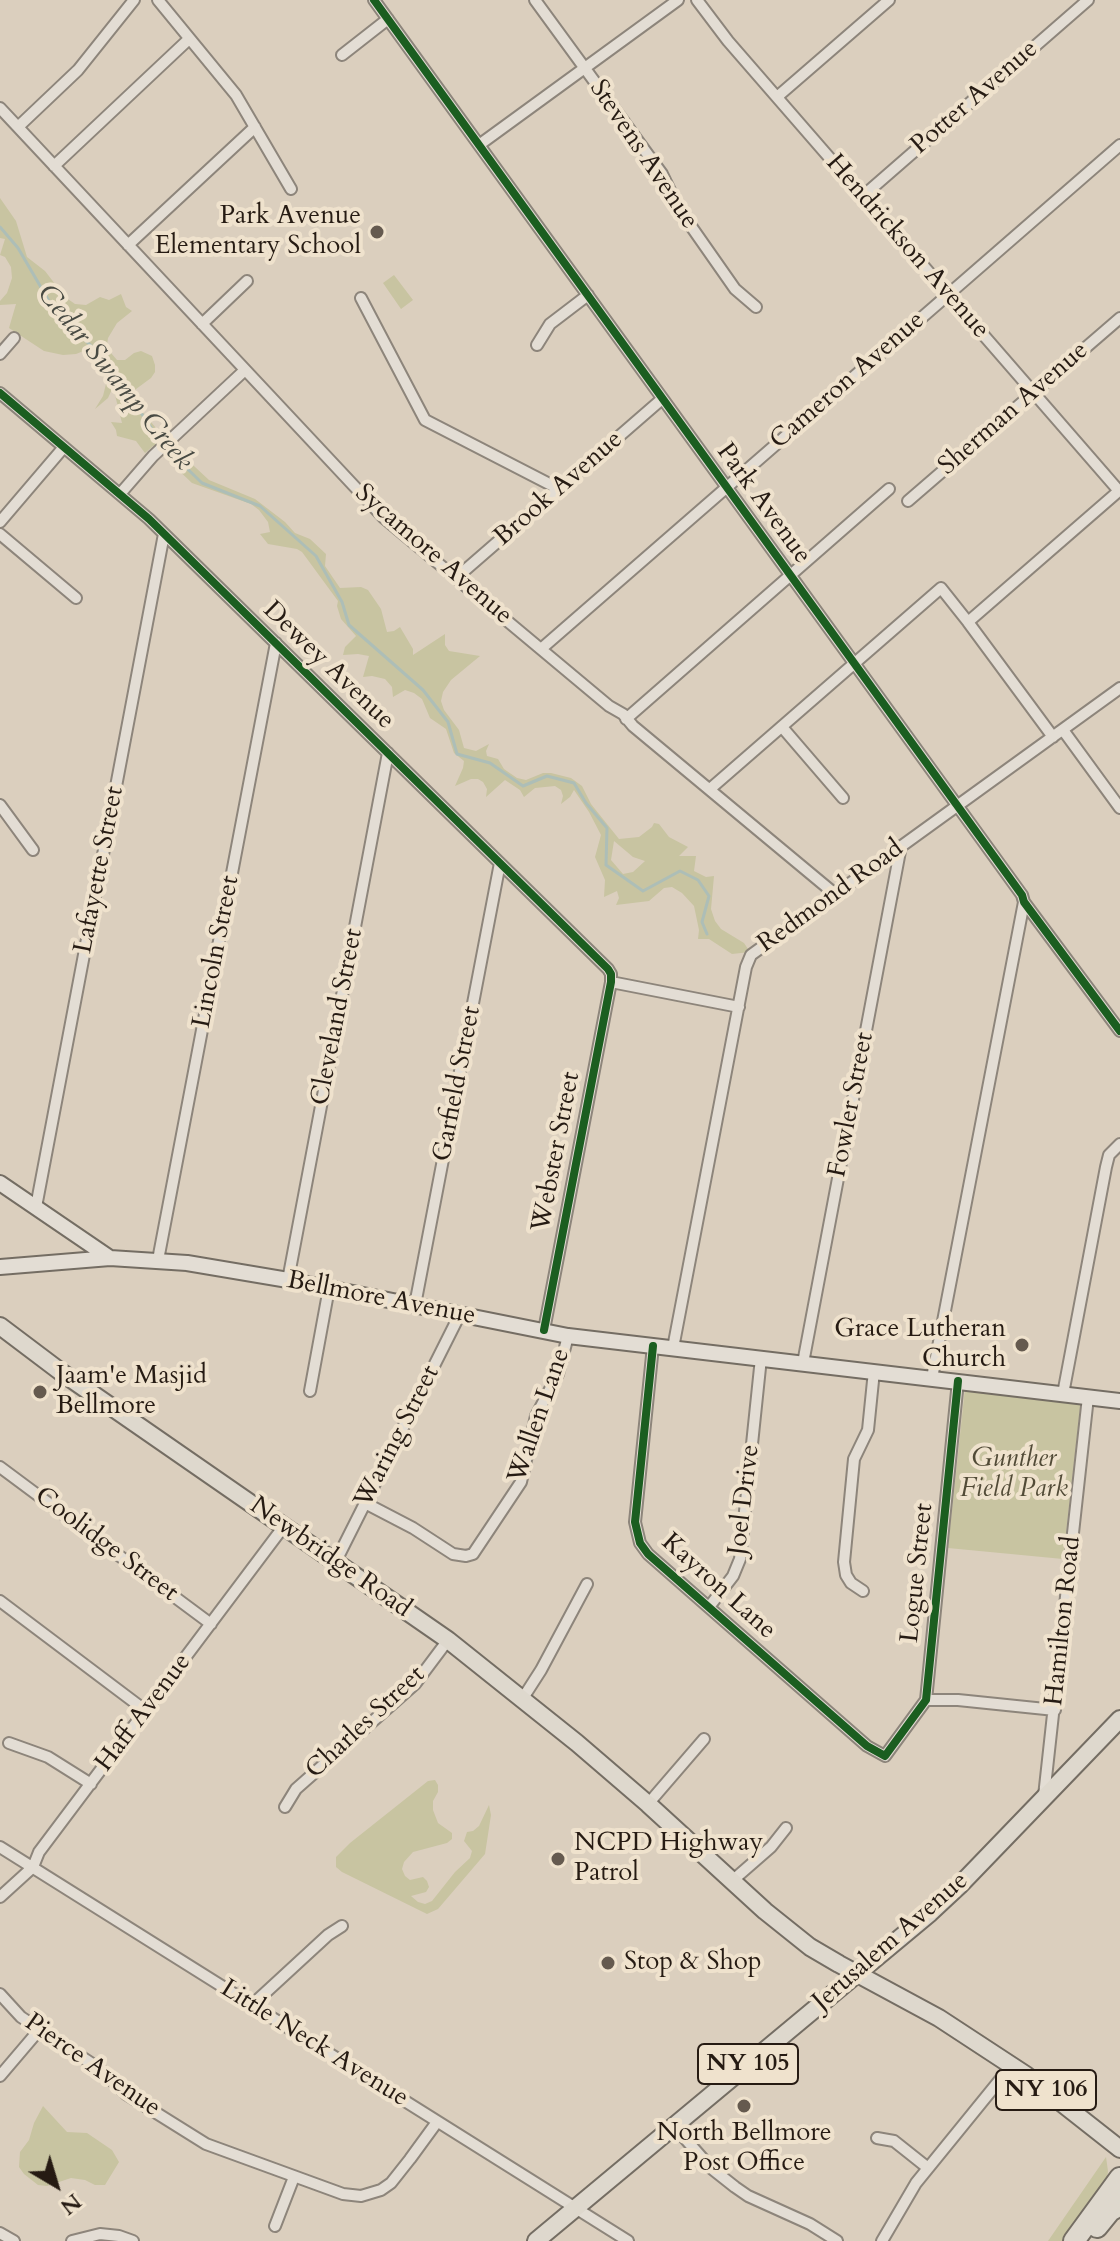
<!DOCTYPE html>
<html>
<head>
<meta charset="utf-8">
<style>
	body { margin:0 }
	#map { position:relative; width:1120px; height:2241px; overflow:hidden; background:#dbcfbe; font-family:Cardo,serif }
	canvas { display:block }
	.north { position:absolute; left:16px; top:2145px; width:80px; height:80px; -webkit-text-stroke:6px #efe2cd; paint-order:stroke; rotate:142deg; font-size:22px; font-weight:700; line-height:32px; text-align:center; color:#261b13 }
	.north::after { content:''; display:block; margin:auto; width:28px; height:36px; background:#261b13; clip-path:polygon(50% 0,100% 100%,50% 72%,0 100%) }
</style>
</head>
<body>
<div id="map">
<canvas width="1120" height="2241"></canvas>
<div class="north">N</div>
</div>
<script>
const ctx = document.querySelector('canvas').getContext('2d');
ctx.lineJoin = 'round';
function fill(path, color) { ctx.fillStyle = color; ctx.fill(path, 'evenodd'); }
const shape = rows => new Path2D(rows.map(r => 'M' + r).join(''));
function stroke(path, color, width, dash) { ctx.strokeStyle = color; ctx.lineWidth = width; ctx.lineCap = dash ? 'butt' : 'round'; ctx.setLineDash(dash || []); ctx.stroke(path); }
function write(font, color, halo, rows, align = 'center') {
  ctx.font = font + ' Cardo,serif'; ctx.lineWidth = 8; ctx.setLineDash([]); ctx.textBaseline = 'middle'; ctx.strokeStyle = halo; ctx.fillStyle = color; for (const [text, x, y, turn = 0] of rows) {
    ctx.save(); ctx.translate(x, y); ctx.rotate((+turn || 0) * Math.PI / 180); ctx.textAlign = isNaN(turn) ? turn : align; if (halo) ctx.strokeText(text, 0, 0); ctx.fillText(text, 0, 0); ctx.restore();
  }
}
fill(shape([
	[0,198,16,221,27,257,45,271,65,297,75,304,86,305,100,297,109,300,121,294,126,307,132,311,117,323,108,338,107,345,111,353,117,360,125,360,134,353,141,351,152,356,155,365,155,372,151,378,132,392,141,410,166,440,209,480,255,499,285,522,295,533,310,539,326,554,325,566,340,588,361,587,368,590,381,609,387,632,394,631,400,627,413,649,413,655,445,634,445,645,449,651,480,656,451,680,443,692,441,701,444,710,459,730,464,748,476,751,489,744,486,751,487,756,498,759,504,769,517,778,526,780,543,773,551,773,571,778,582,786,591,804,619,839,639,837,652,827,654,823,659,824,669,837,688,847,679,856,696,856,694,871,706,877,714,876,711,909,715,921,721,929,744,943,750,952,732,954,709,939,698,939,699,930,694,906,682,893,672,887,664,888,649,901,616,905,619,898,617,891,604,897,605,880,595,857,601,835,589,812,574,790,570,797,561,804,563,796,561,790,555,786,535,788,524,797,520,790,505,780,486,797,487,789,483,782,478,779,471,779,455,786,463,768,464,761,454,753,446,729,430,718,422,699,414,693,405,690,393,697,392,687,385,679,372,676,363,677,369,656,358,654,343,655,345,647,356,636,341,619,337,606,338,601,302,552,297,549,268,544,260,534,270,532,268,522,259,510,251,504,192,483,153,446,145,453,136,441,117,436,116,430,111,422,122,423,113,387,108,398,95,409,103,396,107,380,97,357,86,350,76,354,63,355,44,351,9,328,16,304,0,305,0,301,7,293,12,278,11,267,5,257,0,255,5,239,0,238],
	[614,841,633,857,645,861,633,872,623,874,611,860],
	[394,275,413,300,401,309,383,283],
	[965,1388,1081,1401,1063,1559,948,1548],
	[435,1780,438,1785,438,1792,433,1801,433,1810,438,1823,452,1833,452,1839,447,1843,413,1852,404,1862,402,1869,405,1876,410,1880,423,1877,427,1881,429,1887,426,1892,411,1896,418,1902,425,1904,432,1901,455,1872,470,1858,472,1851,464,1841,467,1832,473,1831,479,1826,489,1805,491,1815,485,1854,438,1909,427,1914,342,1872,336,1867,336,1857,350,1843,428,1781],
	[43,2106,67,2132,87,2133,112,2150,119,2162,105,2185,95,2185,85,2180,71,2178,47,2186,38,2185,24,2174,19,2167,20,2152,29,2140,34,2123],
	[1106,2157,1108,2171,1106,2189,1069,2241,1048,2241]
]), '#c8c4a1');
stroke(shape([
	[0,227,18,248,56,313,102,356,161,442],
	[166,448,202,483,260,506,316,556,342,602,349,625,423,690,448,722,457,754,490,763,523,786,547,776,574,783,586,803,607,828,606,865,643,891,680,871,698,880,709,896,702,922,707,934]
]), '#adbeb7', 3);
const street = shape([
	[158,0,236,95,291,189],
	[374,0,1022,895,1024,902,1120,1031],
	[535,0,662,174,679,209,735,289,756,307],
	[697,0,728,41,1119,491],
	[342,55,388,19],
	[777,97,889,0],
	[0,108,384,518,609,706,623,714,633,726,835,894],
	[19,126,78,70,134,0],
	[479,145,678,0],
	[54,166,189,39],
	[863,196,1088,0],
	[128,245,255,127],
	[361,298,425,420,559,489],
	[202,324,247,281],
	[537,345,550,324,588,295],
	[0,354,14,338],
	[0,393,149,519,608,969,611,974,611,982,544,1330],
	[120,494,153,456,245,370],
	[908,501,1120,318],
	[0,522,64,447],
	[0,534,76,598],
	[456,578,662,399],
	[968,622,1120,490],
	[541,649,1120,145],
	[626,719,889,489],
	[782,727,843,798],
	[1063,730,1120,808],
	[710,789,941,588,968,622,1053,737],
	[0,805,33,850],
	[611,982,739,1007],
	[36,1207,164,534],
	[158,1260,276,643],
	[288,1280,388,753],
	[415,1305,500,863],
	[653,1346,635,1522,640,1543,648,1554,867,1746,885,1756,926,1700,958,1381],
	[673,1348,746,967,751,955,1120,688],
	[803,1363,901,846],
	[932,1378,1024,902],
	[310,1391,329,1288],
	[1063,1394,1106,1167,1109,1155,1120,1144],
	[0,1467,211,1624],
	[365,1503,413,1528,453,1554,466,1556,473,1554,521,1482,536,1416,558,1374,568,1336],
	[336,1561,460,1314],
	[863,1591,851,1583,846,1575,844,1562,854,1459,868,1430,874,1371],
	[0,1601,146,1711],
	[709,1607,733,1576,740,1559,761,1358],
	[523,1698,541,1670,587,1584],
	[926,1700,958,1700,1055,1710],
	[9,1743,48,1757,91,1784],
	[1044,1796,1088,1397],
	[648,1804,704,1739],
	[285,1807,296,1789,415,1684,448,1640],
	[0,1847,628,2241],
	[732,1881,771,1847,786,1828],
	[0,1897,33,1867,39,1852,284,1526],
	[0,1994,21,2017,100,2069,126,2094,206,2144,343,2194,361,2196,381,2190,391,2183,410,2159,437,2122],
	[252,2005,328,1935,342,1926],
	[0,2076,40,2029],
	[674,2126,711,2168,735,2187,748,2196,810,2224,837,2241],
	[877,2138,894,2141,928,2168],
	[275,2226,294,2177],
	[0,2233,14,2241],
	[72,2241,100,2234,119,2236,133,2241],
	[882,2241,916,2183,1012,2065]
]);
const secondary = shape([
	[0,1183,110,1258],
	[0,1267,110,1258,187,1263,288,1280,568,1336,1120,1401]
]);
const primary = shape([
	[0,1326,61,1372,448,1640,577,1743,648,1804,765,1911,810,1947,839,1964,939,2018,1026,2075,1120,2149],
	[536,2241,930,1913,959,1886,1120,1719]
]);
const highway = shape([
	[1097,2227,1110,2211,1120,2205],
	[1074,2241,1120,2178]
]);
stroke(street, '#8d857b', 14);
stroke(secondary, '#746d63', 18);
stroke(primary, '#746d63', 20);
stroke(highway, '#746d63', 24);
stroke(street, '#e3ddd4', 10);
stroke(secondary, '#e3ddd4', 14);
stroke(primary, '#ded8cd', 16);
stroke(highway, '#ded8cd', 20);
stroke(shape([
	[374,0,1022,895,1024,902,1120,1031],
	[0,393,149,519,608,969,611,974,611,982,544,1330],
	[653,1346,635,1522,640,1543,648,1554,867,1746,885,1756,926,1700,958,1381]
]), '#1b5e20', 8);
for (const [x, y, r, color] of [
	[377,232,8,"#655a4f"],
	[1022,1345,8,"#655a4f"],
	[40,1392,8,"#655a4f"],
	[558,1859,8,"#655a4f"],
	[608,1963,8,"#655a4f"],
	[744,2106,8,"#655a4f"]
]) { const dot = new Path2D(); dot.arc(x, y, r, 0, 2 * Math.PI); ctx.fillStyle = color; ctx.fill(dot); stroke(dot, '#efe2cd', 3); }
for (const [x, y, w] of [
	[748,2064,100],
	[1046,2090,100]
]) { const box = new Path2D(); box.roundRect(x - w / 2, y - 20, w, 40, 6); ctx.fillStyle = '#efe2cd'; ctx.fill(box); stroke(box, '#261b13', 2); }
write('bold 24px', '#261b13', null, [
	["NY 105",748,2064],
	["NY 106",1046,2090]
]);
write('26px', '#261b13', '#efe2cd', [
	["Potter Avenue",975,98,-41],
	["Stevens Avenue",643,155,56],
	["Hendrickson Avenue",907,247,49],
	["Cameron Avenue",848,381,-41],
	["Sherman Avenue",1014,409,-41],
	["Brook Avenue",559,489,-41],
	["Park Avenue",763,504,54],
	["Sycamore Avenue",433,555,41],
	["Dewey Avenue",328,666,44],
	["Lafayette Street",100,870,-79],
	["Redmond Road",831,897,-36],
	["Lincoln Street",217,952,-79],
	["Cleveland Street",338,1017,-79],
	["Garfield Street",458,1084,-79],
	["Fowler Street",852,1105,-79],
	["Webster Street",557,1152,-79],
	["Bellmore Avenue",381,1299,11],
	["Wallen Lane",540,1416,-71],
	["Waring Street",398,1437,-63],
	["Joel Drive",745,1500,-83],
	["Coolidge Street",106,1545,37],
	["Newbridge Road",330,1558,35],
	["Logue Street",918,1573,-84],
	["Kayron Lane",718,1587,42],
	["Hamilton Road",1064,1621,-84],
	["Haff Avenue",144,1713,-53],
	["Charles Street",366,1723,-43],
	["Jerusalem Avenue",891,1942,-41],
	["Little Neck Avenue",314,2044,32],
	["Pierce Avenue",92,2066,35]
]);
write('26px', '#261b13', '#efe2cd', [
	["Park Avenue",361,217,"right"],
	["Elementary School",361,247,"right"],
	["Grace Lutheran",1006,1330,"right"],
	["Church",1006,1360,"right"],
	["Jaam'e Masjid",56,1377],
	["Bellmore",56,1407],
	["NCPD Highway",574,1844],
	["Patrol",574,1874],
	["Stop & Shop",624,1963],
	["North Bellmore",744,2134,"center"],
	["Post Office",744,2164,"center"]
], 'left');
write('italic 26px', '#524b37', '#efe2cd', [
	["Gunther",1014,1460],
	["Field Park",1014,1490]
]);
write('italic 28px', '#484a43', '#efe2cd', [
	["Cedar Swamp Creek",114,378,51]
]);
</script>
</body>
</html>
